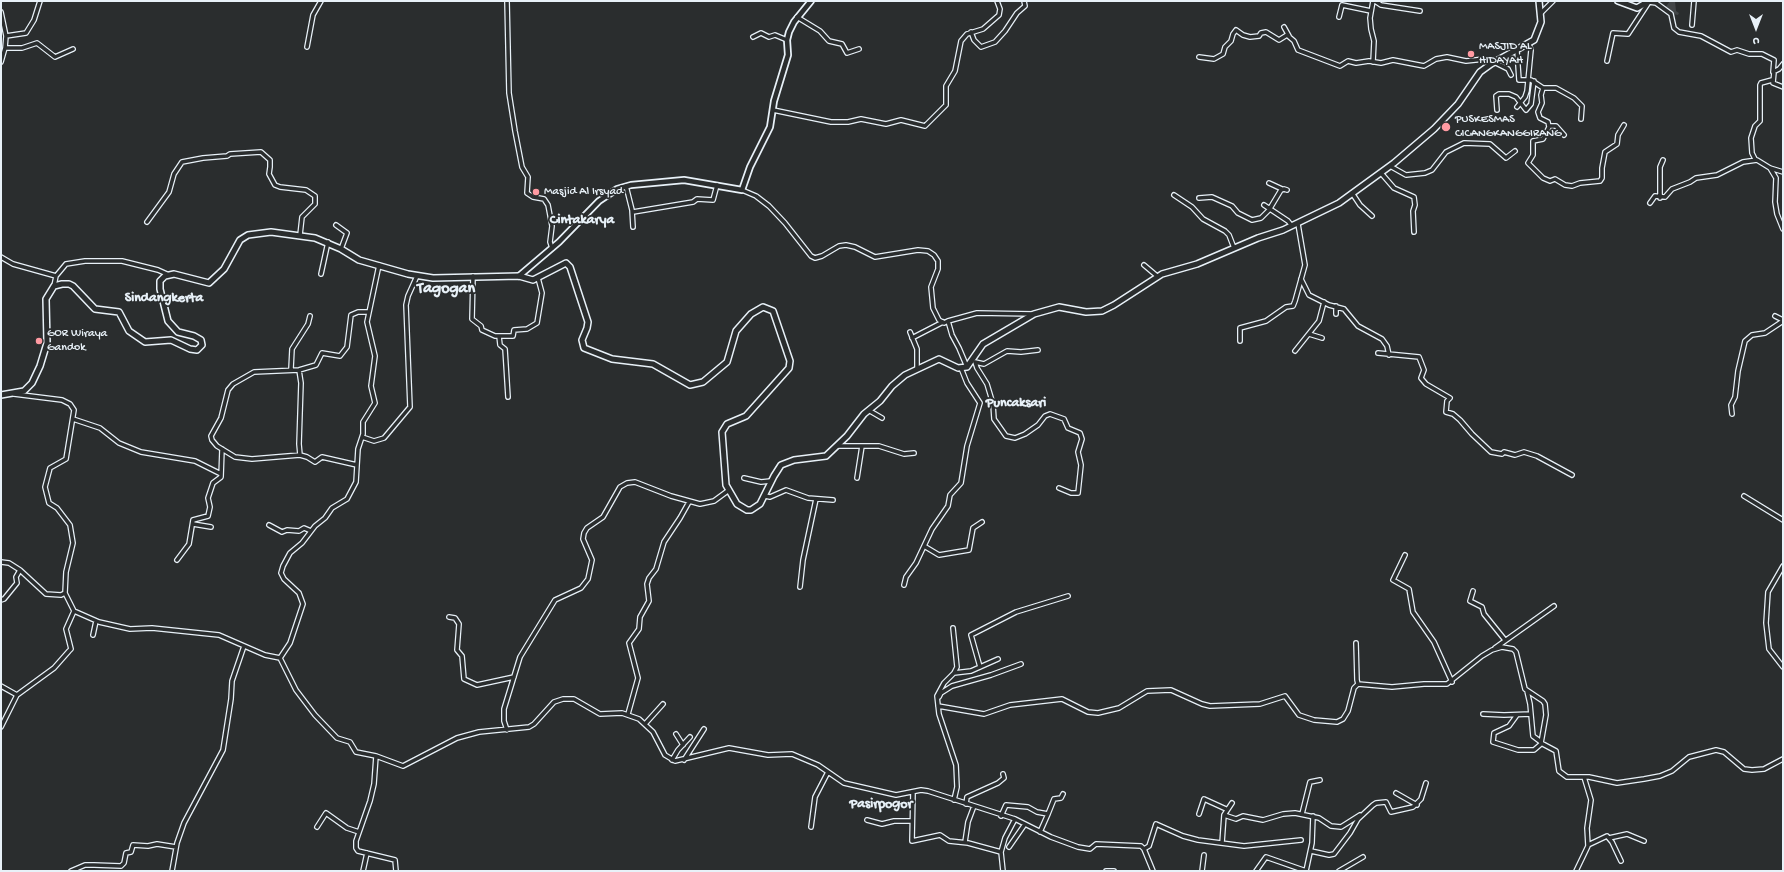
<!DOCTYPE html>
<html>
<head>
<meta charset="utf-8">
<style>
	body { margin:0 }
	#map { position:relative; width:1784px; height:872px; overflow:hidden; background:#2a2d2e; font-family:"Gochi Hand",sans-serif }
	canvas { display:block }
	.frame { position:absolute; inset:0; border:2px solid #e8f1f8; pointer-events:none }
	.north { position:absolute; left:1736px; top:8px; width:40px; height:40px; -webkit-text-stroke:3px #2a2d2e; paint-order:stroke; rotate:180deg; font-size:11px; font-weight:700; line-height:16px; text-align:center; color:#e8f1f8 }
	.north::after { content:''; display:block; margin:auto; width:14px; height:18px; background:#e8f1f8; clip-path:polygon(50% 0,100% 100%,50% 72%,0 100%) }
</style>
</head>
<body>
<div id="map">
<canvas width="1784" height="872"></canvas>
<div class="frame"></div>
<div class="north">U</div>
</div>
<script>
const ctx = document.querySelector('canvas').getContext('2d');
ctx.lineJoin = 'round';
function fill(path, color) { ctx.fillStyle = color; ctx.fill(path, 'evenodd'); }
const shape = rows => new Path2D(rows.map(r => 'M' + r).join(''));
function stroke(path, color, width, dash) { ctx.strokeStyle = color; ctx.lineWidth = width; ctx.lineCap = dash ? 'butt' : 'round'; ctx.setLineDash(dash || []); ctx.stroke(path); }
function write(font, color, halo, rows, align = 'center') {
  ctx.font = font + ' "Gochi Hand",sans-serif'; ctx.lineWidth = 3.5; ctx.setLineDash([]); ctx.textBaseline = 'middle'; ctx.strokeStyle = halo; ctx.fillStyle = color; for (const [text, x, y, turn = 0] of rows) {
    ctx.save(); ctx.translate(x, y); ctx.rotate((+turn || 0) * Math.PI / 180); ctx.textAlign = isNaN(turn) ? turn : align; if (halo) ctx.strokeText(text, 0, 0); ctx.fillText(text, 0, 0); ctx.restore();
  }
}
fill(shape([
	[1670,1,1675,1,1676,11,1679,13,1678,15,1673,14,1665,8]
]), '#424648');
const minor = shape([
	[507,1,509,93,515,131,522,167,528,177,527,193,533,197,544,199,548,205,552,226,550,242,552,248],
	[1373,1,1370,18,1371,29,1374,41,1373,62],
	[1375,1,1381,5,1420,11],
	[1,12,6,36,5,48,1,62],
	[1541,13,1553,1],
	[797,17,820,31,829,41,842,44,847,53,859,49],
	[1339,17,1342,5,1371,11],
	[1692,25,1694,1],
	[1284,27,1289,36],
	[971,32,974,40,981,47,995,42,1005,31,1017,13,1025,6,1024,1],
	[6,36,26,33,34,20,40,1],
	[753,37,761,33,769,37,775,35,787,40],
	[307,47,313,15,321,1],
	[5,48,22,48,37,43,55,57,73,49],
	[1517,51,1519,80,1531,80,1543,88,1541,95,1542,103,1538,112,1540,118,1548,122,1549,127,1543,139,1533,141,1533,155,1528,163,1543,178,1550,181,1555,179,1565,185,1572,186,1580,183,1600,181,1602,178,1602,168,1605,152,1617,144,1618,135,1624,125],
	[1199,57,1214,59,1223,54,1225,47,1231,41,1233,34,1236,30,1243,35,1250,37,1259,36,1261,33,1266,32,1279,40,1287,35,1294,41,1298,50,1340,66,1348,61,1356,63,1369,61,1381,63,1393,60,1424,66,1436,59,1447,57,1466,61,1485,59,1491,64],
	[1607,61,1613,33,1628,34,1649,2,1656,3,1671,14,1674,28,1679,32,1701,36,1731,52,1737,50,1749,54,1762,54,1774,60,1773,72,1779,69,1783,64],
	[1494,62,1508,69,1511,75],
	[1774,72,1773,83,1783,87],
	[1543,88,1556,88,1574,98,1582,106,1581,119],
	[1517,107,1525,97,1527,91,1531,50,1529,44],
	[773,110,831,122,848,122,861,119,886,124,901,120,925,126,946,105,946,86,955,71,961,41,967,34,983,29,999,15,1000,9,997,1],
	[1497,110,1496,96,1499,94,1509,94,1516,97,1526,110,1531,104,1534,81],
	[1549,126,1556,126,1564,135],
	[1755,159,1752,153,1751,138,1755,126,1760,121,1760,85,1761,83,1772,80],
	[1390,166,1406,175,1425,173,1432,170,1446,152,1464,143,1490,144,1506,158,1515,151],
	[1770,168,1776,178,1775,202,1777,214,1783,229],
	[1381,173,1394,188,1414,197,1415,205,1413,211,1414,232],
	[1269,183,1282,189],
	[626,186,632,210,633,227],
	[742,190,756,196,769,206,785,223,811,256,815,258,822,256,839,246,846,245,855,247,875,257,918,250,928,251,934,255,938,261,938,269,931,287,933,308,939,320,944,323,948,321,952,335,959,348,967,367],
	[1352,193,1360,205,1372,216],
	[1174,195,1192,207,1203,219,1225,231,1229,235,1234,248],
	[1199,198,1212,197,1232,206,1238,213,1252,220,1261,218,1269,210,1281,190,1284,189,1287,190],
	[1660,198,1660,167,1663,160],
	[1650,203,1655,196,1665,197,1672,189,1690,182,1696,178,1717,175,1743,162,1757,160,1770,168,1783,172],
	[1264,205,1288,221,1292,226],
	[633,212,693,202,697,199,713,200,717,185],
	[147,222,169,192,174,174,182,162,203,158,227,156,230,154,261,152,270,160,270,167,269,174,275,185,280,187,306,190,315,196,315,204,302,217,300,235],
	[336,225,347,233,341,249],
	[1,257,13,264,56,276,54,286],
	[1144,265,1157,276],
	[321,274,328,242],
	[56,276,66,264,85,261,122,261,158,270,169,275],
	[473,276,472,319,481,326,482,330,495,336,513,336,514,330,527,329,537,323,542,293,538,278],
	[1301,279,1309,295,1329,305,1344,309,1358,326,1382,339,1387,346,1389,355],
	[1336,306,1336,314],
	[1775,316,1783,320],
	[948,321,977,313,1034,314],
	[910,332,917,349,917,369],
	[1309,334,1322,338],
	[499,336,500,345,505,349,508,397],
	[912,338,943,322],
	[1240,341,1240,328,1266,321,1286,307,1293,306,1295,301,1305,265,1298,224],
	[1295,351,1319,321,1324,302],
	[1378,353,1419,357,1424,370,1421,378,1426,384,1450,398,1447,401,1446,412,1453,414,1460,420,1472,434,1491,452,1502,454,1504,452,1515,455,1524,452,1537,456,1572,475],
	[975,362,977,368,987,384,993,404,994,419,1006,436,1015,438,1025,434,1038,425,1045,416,1050,414,1064,419,1068,428,1080,433,1082,439,1078,452,1081,465,1078,493,1071,493,1059,488],
	[975,362,984,364,1007,351,1021,352,1038,350],
	[291,369,292,349,308,324,310,316],
	[299,370,301,383,299,444,300,455],
	[14,394,62,400,70,404,74,410,66,459,50,468,45,487,49,503,57,508,70,525,73,543,66,572,65,593,74,611,99,622,130,629,152,628,219,635,265,655,280,658,296,690,315,715,337,738,350,742,356,752,376,756,403,766,457,738,479,732,529,727,534,724,554,702,563,699,574,699,600,714,622,713,639,719,653,732,665,755,675,761,729,748,768,755,792,754,818,765,844,783,896,795,921,790,928,791,1015,819,1051,837,1078,847,1090,849,1096,844,1141,846,1144,849,1153,871],
	[870,411,882,418],
	[1732,414,1731,405,1735,397,1738,371,1745,341,1752,335,1765,333,1783,321],
	[73,419,100,428,119,443,141,452,195,461,221,474],
	[362,437,374,441,384,438,410,407,406,305,408,296,417,276],
	[837,446,879,446,904,454,914,453],
	[357,465,322,457,315,462,307,457,300,455,252,459,235,457,217,446,212,440,211,436,221,418,228,390,233,384,254,372,299,370,316,365,322,353,340,356,347,347,351,315,358,312,368,312],
	[744,478,761,482,771,481],
	[857,478,862,446],
	[765,496,770,497,786,490,808,498,833,500],
	[1744,496,1783,520],
	[193,524,211,527],
	[269,525,282,532,287,530,299,531,304,528,311,531],
	[924,546,939,555,969,550,973,528,982,522],
	[1405,555,1393,580,1409,589,1413,612,1434,642,1452,682],
	[177,560,189,544,193,520,208,516,210,507,208,498,213,483,221,477,222,449],
	[1,562,9,563,20,570,46,594,61,595,65,593],
	[1783,566,1768,592,1766,623,1769,649,1783,667],
	[904,585,906,577,916,563,932,529,948,506,950,495,961,483,967,446,980,403,967,383,961,368],
	[800,587,803,560,816,499],
	[1473,591,1470,601,1482,607,1484,614,1505,640],
	[1,600,4,599,17,583,16,577,20,570],
	[449,617,455,618,459,624,457,650,462,656,464,679,477,685,514,677],
	[953,628,957,667,954,673,944,683,937,696,939,714,956,765,957,787,954,800],
	[93,635,96,621],
	[1356,643,1357,680,1358,684],
	[1495,648,1554,606],
	[280,658,290,643,303,604,299,593,284,579,281,573,283,566,290,553,302,543,315,526,325,518,332,508,347,499,356,482,358,449,363,434,363,422,375,403,371,386,375,356,367,322,379,265],
	[980,667,971,635,1016,612,1068,596],
	[954,673,971,671,998,659],
	[1,686,17,695],
	[1527,691,1530,704,1533,736,1541,742],
	[939,697,941,693,952,686,991,675,1021,664],
	[938,706,984,714,1010,705,1062,699,1088,712,1098,713,1119,708,1147,691,1171,690,1202,704,1210,706,1260,704,1285,696,1299,715,1314,720,1337,722,1343,719,1348,711,1354,688,1358,684,1392,687,1424,684,1447,684,1482,656,1492,650,1502,647,1513,649,1516,652,1525,689,1543,701,1545,704,1546,715,1541,743,1556,751,1559,771,1567,777,1589,777,1617,783,1644,779,1660,776,1672,771,1689,757,1716,750,1724,752,1744,769,1752,770,1764,769,1783,759],
	[628,714,638,678,629,643,639,629,640,617,649,601,647,584,649,578,656,569,664,542,680,518,689,502],
	[1483,714,1504,715,1531,714],
	[1517,715,1509,726,1494,733,1493,742,1518,750,1534,750,1541,744],
	[645,724,663,704],
	[1,727,17,695,54,668,69,651,71,649,66,629,74,611],
	[507,730,504,721,504,709,520,657,555,600,581,588,588,579,592,560,583,539,584,533,587,528,603,517,620,487,627,483,635,482,671,496,700,504,714,501,729,490],
	[676,734,683,745],
	[376,756,374,784,370,801,356,841,356,848,358,851,395,860,396,871],
	[672,760,678,750,690,737],
	[684,760,704,729],
	[913,792,912,841,940,835,949,841,968,843,1001,852],
	[1396,793,1417,805],
	[966,804,967,797,998,783,1004,778,1003,774],
	[1199,814,1204,799,1226,809],
	[1302,814,1310,782,1320,780],
	[1224,815,1236,819,1243,816,1263,820,1283,814,1295,813,1319,818,1331,826,1341,827,1360,815],
	[1001,816,1006,805,1028,807,1037,812,1048,814,1054,799,1061,798,1063,794],
	[867,820,882,824,894,821,912,821],
	[317,827,326,813,347,828,359,832],
	[811,827,815,797,828,772],
	[1040,832,1048,814],
	[1609,838,1627,834,1644,841],
	[965,842,968,822,974,806],
	[1222,843,1224,815,1232,803],
	[1588,845,1607,836,1612,842,1621,861],
	[1009,847,1025,824],
	[1144,849,1149,846,1156,824,1183,836,1198,840,1244,846,1301,840],
	[1311,851,1329,855,1334,854,1350,833,1358,819,1373,805,1376,803,1386,802,1391,812,1413,807,1421,799,1426,783],
	[71,871,85,865,94,865,121,866,124,863,126,853,131,852,133,845,148,846,157,844,176,847],
	[172,871,177,843,184,823,223,750,231,699,232,681,244,646],
	[363,871,367,853],
	[1003,871,1001,852,1005,838,1015,819],
	[1106,871,1114,871],
	[1202,871,1204,855],
	[1256,871,1266,857,1306,871],
	[1306,871,1312,843,1313,816],
	[1339,871,1363,857],
	[1576,871,1588,846,1587,828,1591,800,1584,777]
]);
const tertiary = shape([
	[519,276,559,242,599,201,617,189,631,185,684,180,742,190,750,167,770,127,774,101,788,55,787,40,789,32,794,22,811,1]
]);
const secondary = shape([
	[1618,1,1637,8,1649,1],
	[1,395,24,391,32,383,40,366,47,343,46,299,54,286,62,284,69,284,73,286,95,309,119,312,129,331,145,342,171,340,190,349,197,350,202,345,201,340,194,336,178,332,168,321,160,289,160,281,165,276,174,274,209,283,224,269,240,240,248,235,271,232,315,238,341,249,359,260,408,274,433,278,519,276,533,280,566,263,570,267,588,322,587,328,582,340,584,348,612,359,653,364,690,385,703,382,727,362,736,331,751,314,763,307,773,311,790,361,789,368,746,416,727,424,722,432,726,485,737,504,747,510,751,510,760,504,774,476,781,465,794,460,826,456,847,436,864,414,880,401,892,386,905,375,939,359,958,368,967,367,983,344,1034,314,1059,307,1086,312,1102,311,1114,305,1162,274,1197,264,1258,238,1283,230,1339,203,1394,163,1434,129,1458,104,1480,72,1491,64,1534,40,1541,22,1539,1]
]);
stroke(minor, '#e8f1f8', 6);
stroke(tertiary, '#e8f1f8', 8);
stroke(secondary, '#e8f1f8', 8);
stroke(minor, '#2a2d2e', 3.5);
stroke(tertiary, '#2a2d2e', 4.5);
stroke(secondary, '#2a2d2e', 5);
for (const [x, y, r, color] of [
	[1471,54,4,"#ff9aa2"],
	[1446,127,5,"#ff9aa2"],
	[536,192,4,"#ff9aa2"],
	[39,341,4,"#ff9aa2"]
]) { const dot = new Path2D(); dot.arc(x, y, r, 0, 2 * Math.PI); ctx.fillStyle = color; ctx.fill(dot); stroke(dot, '#2a2d2e', 1.5); }
write('12px', '#e8f1f8', '#2a2d2e', [
	["MASJID AL",1479,47],
	["HIDAYAH",1479,61],
	["PUSKESMAS",1455,120],
	["CICANGKANGGIRANG",1455,134],
	["Masjid Al Irsyad",544,192],
	["GOR Wiraya",47,334],
	["Gandok",47,348]
], 'left');
write('bold 14px', '#e8f1f8', '#2a2d2e', [
	["Cintakarya",582,221],
	["Sindangkerta",164,299],
	["Puncaksari",1016,404],
	["Pasirpogor",881,805]
]);
write('bold 16px', '#e8f1f8', '#2a2d2e', [
	["Tagogan",446,290]
]);
</script>
</body>
</html>
